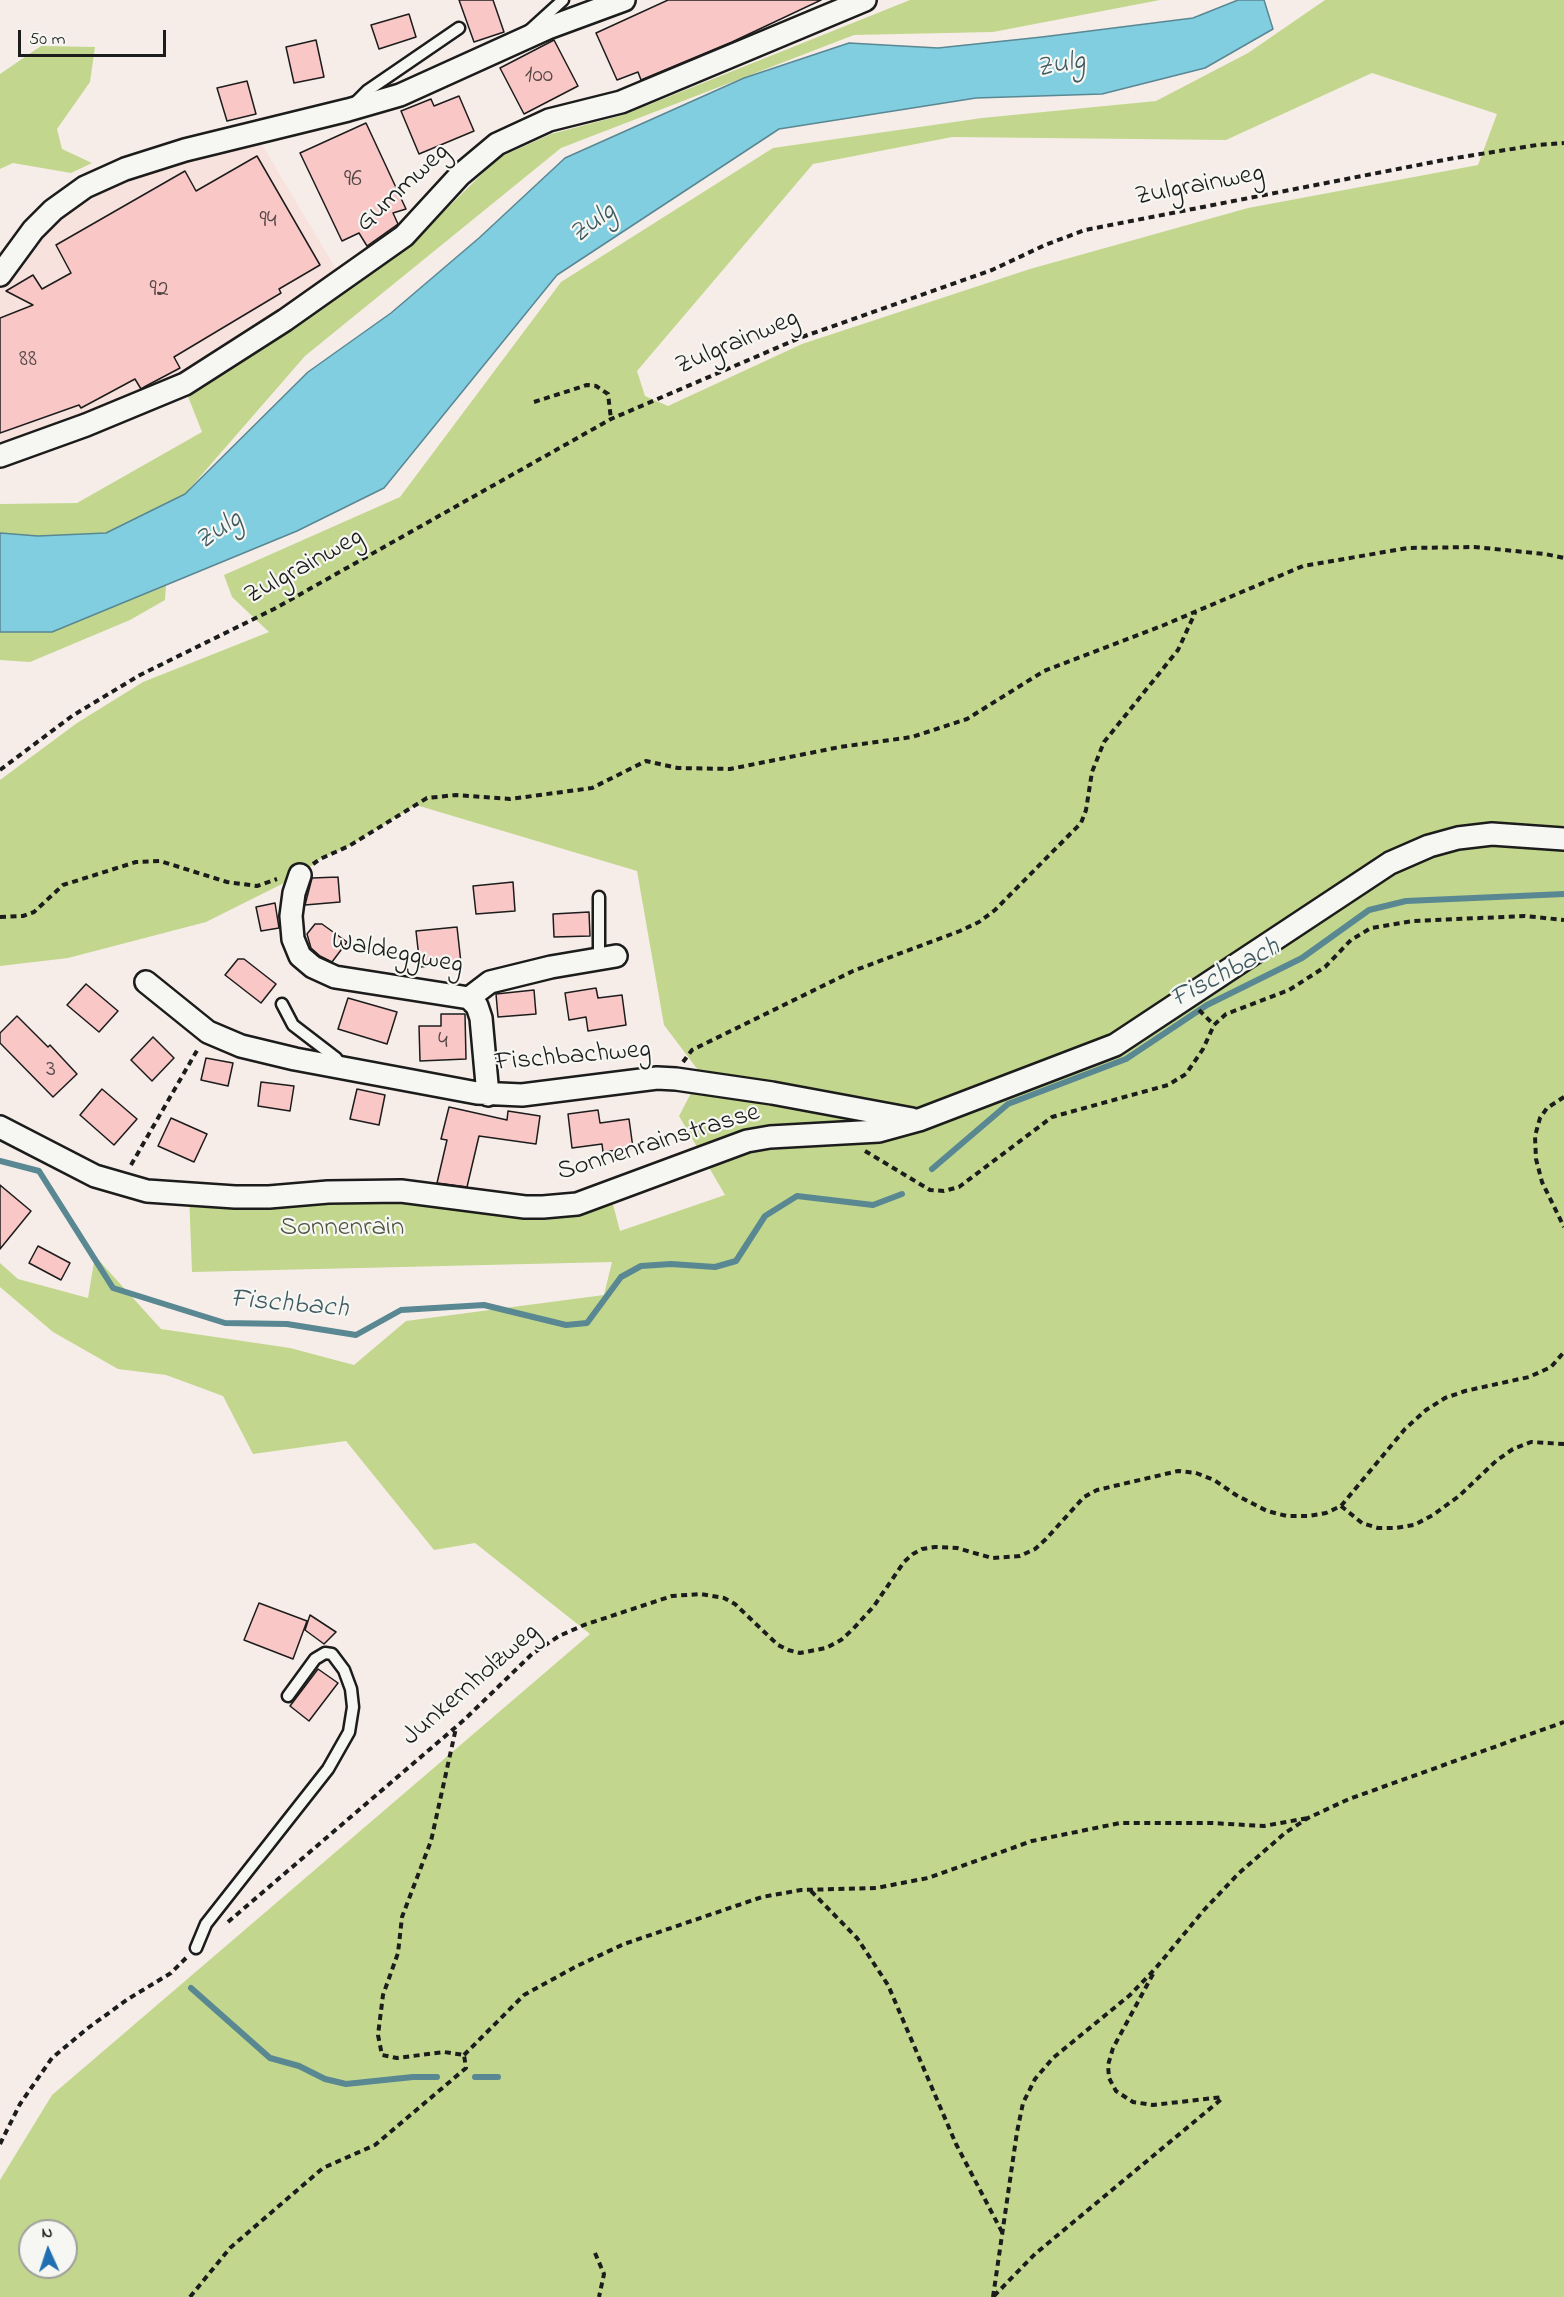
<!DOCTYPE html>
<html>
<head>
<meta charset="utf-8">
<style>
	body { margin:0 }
	#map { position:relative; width:1564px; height:2297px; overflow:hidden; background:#f6ede9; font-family:"Indie Flower",sans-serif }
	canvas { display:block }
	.north { position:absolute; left:18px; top:2219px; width:60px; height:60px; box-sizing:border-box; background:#f6f6f2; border:2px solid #9f9f9c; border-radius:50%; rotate:357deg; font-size:16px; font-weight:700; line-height:24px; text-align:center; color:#1c1c1c }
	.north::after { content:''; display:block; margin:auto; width:21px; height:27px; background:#1f6fb2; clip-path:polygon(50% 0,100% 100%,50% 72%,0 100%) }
	.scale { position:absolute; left:18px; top:30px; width:148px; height:27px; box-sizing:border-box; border:3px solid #1c1c1c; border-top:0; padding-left:8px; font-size:18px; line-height:21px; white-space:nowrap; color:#1c1c1c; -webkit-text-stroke:4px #f6f6f2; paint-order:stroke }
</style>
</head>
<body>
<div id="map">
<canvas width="1564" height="2297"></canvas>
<div class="north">N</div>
<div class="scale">50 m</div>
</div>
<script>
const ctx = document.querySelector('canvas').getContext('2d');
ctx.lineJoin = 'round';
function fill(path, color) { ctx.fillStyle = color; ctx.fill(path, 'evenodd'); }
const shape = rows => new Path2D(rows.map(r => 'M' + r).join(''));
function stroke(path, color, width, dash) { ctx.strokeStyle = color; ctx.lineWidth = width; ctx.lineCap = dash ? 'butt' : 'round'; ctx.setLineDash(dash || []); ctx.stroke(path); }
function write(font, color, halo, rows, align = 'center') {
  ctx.font = font + ' "Indie Flower",sans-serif'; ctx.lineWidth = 4.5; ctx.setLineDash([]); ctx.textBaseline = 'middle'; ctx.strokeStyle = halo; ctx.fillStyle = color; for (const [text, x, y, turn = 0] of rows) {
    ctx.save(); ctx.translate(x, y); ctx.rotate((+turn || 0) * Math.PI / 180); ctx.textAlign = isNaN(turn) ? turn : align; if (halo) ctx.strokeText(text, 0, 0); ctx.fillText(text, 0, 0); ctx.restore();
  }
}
fill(shape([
	[258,138,345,284,175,384,0,448,0,284,64,210,122,175]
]), '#f7e2de');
fill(shape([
	[910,0,1160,0,993,32,854,35,561,148,305,356,185,494,106,533,38,536,0,533,0,504,77,503,202,432,187,394,408,247,498,158,551,134,623,115],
	[1325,0,1564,0,1564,2297,0,2297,0,2180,52,2095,590,1634,475,1543,434,1550,346,1441,253,1454,223,1396,166,1375,118,1369,53,1332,0,1287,0,1263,18,1279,88,1298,95,1256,161,1329,290,1348,354,1365,406,1321,604,1295,612,1262,192,1272,189,1194,328,1192,525,1207,610,1193,620,1231,725,1195,679,1116,701,1074,664,1025,637,871,416,805,349,846,320,859,300,875,206,922,68,958,0,966,0,780,77,723,143,682,269,632,232,597,224,575,400,497,561,282,773,148,982,118,1156,101,1248,53],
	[1372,73,1497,114,1478,165,1248,208,1030,269,802,344,668,406,645,396,637,371,813,164,952,137,1226,140],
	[30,2231,66,2231,66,2267,30,2267],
	[41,46,95,47,90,82,57,129,62,149,92,163,71,173,13,163,0,169,0,74],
	[166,585,165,600,130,620,30,662,0,660,0,632,52,632]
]), '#c2d78d');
const water = shape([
	[1238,0,1264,0,1273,29,1205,68,1102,94,976,98,779,129,557,275,384,488,297,531,52,632,0,632,0,533,38,536,106,533,185,494,308,372,391,313,479,238,565,158,744,78,849,43,938,48,1042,37,1193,18,1238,0]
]);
fill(water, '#81cee0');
stroke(water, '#598792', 1.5);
stroke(shape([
	[0,1161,39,1171,113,1288,225,1323,287,1324,356,1335,401,1310,484,1305,566,1325,587,1323,621,1277,641,1266,671,1264,715,1267,736,1261,765,1216,797,1196,873,1205,902,1194],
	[932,1169,1008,1104,1126,1059,1207,1005,1302,958,1369,910,1406,901,1564,894],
	[191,1988,270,2058,299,2066,325,2079,346,2084,413,2077,437,2077],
	[475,2077,498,2077]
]), '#598792', 6);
const building = shape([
	[459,0,493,0,504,32,474,42,459,0],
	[668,0,821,0,732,42,641,80,638,72,617,80,596,33,668,0],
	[409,14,416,37,379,49,371,25,409,14],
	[316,40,324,77,294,83,286,47,316,40],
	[554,40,578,86,524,114,500,68,554,40],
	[247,81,256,114,227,121,217,88,247,81],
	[459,96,474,131,419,154,401,111,431,99,434,106,459,96],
	[366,123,406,209,393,213,398,224,367,246,359,233,342,241,300,153,366,123],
	[257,156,320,265,279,289,281,293,174,357,180,368,146,386,141,389,135,379,81,408,79,405,0,433,0,318,33,305,6,291,33,275,42,289,71,273,56,245,185,171,196,191,257,156],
	[338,877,340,902,305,905,312,878,338,877],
	[513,882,515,911,476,914,473,886,513,882],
	[275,903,279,928,261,931,256,907,275,903],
	[589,912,590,936,554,937,553,914,589,912],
	[315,924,322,924,347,942,332,962,320,956,311,948,307,934,315,924],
	[457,927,461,963,420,967,416,931,457,927],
	[238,959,244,959,276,984,261,1003,225,975,238,959],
	[86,984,118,1011,99,1032,67,1005,86,984],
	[596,988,598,998,622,995,626,1025,588,1031,586,1017,569,1020,565,993,596,988],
	[534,990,536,1014,498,1017,496,994,534,990],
	[348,998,397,1012,387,1044,338,1029,348,998],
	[441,1014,465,1014,466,1059,420,1061,419,1026,441,1026,441,1014],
	[17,1016,48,1047,50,1045,77,1074,53,1097,0,1043,0,1033,17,1016],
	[153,1037,174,1058,152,1081,131,1060,153,1037],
	[206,1058,233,1063,228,1086,201,1080,206,1058],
	[261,1082,294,1086,290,1111,258,1106,261,1082],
	[102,1089,137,1119,114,1145,80,1115,102,1089],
	[357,1089,385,1095,379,1125,350,1119,357,1089],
	[449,1107,507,1120,508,1111,540,1116,536,1144,479,1136,467,1187,437,1183,447,1140,441,1139,449,1107],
	[598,1110,600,1123,629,1119,633,1148,603,1152,602,1144,572,1148,568,1114,598,1110],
	[171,1118,207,1134,194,1162,158,1146,171,1118],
	[0,1185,31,1211,0,1249,0,1185],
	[38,1246,70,1263,61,1280,29,1263,38,1246],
	[259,1603,307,1621,293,1659,244,1640,259,1603],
	[310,1615,336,1632,324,1644,305,1630,310,1615],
	[318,1669,338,1683,309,1721,290,1706,318,1669]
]);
fill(building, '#f8c7c6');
stroke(building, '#1c1c1c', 1.5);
const service = shape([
	[530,30,563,0],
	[353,105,367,91,459,28],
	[599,958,599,897],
	[282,1004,293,1025,336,1058,341,1065],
	[196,1948,206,1924,328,1769,349,1732,353,1707,351,1689,344,1670,332,1654,325,1653,315,1659,288,1696]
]);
const minor = shape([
	[0,275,33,230,53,210,85,187,125,169,185,150,348,110,400,95,548,28,624,0],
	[0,456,86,425,185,384,285,320,404,236,460,175,497,144,549,120,621,102,865,0],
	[300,875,294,893,291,916,293,939,300,956,313,967,335,977,469,998,477,1006,481,1018,488,1095],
	[146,982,208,1032,241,1046,295,1059,477,1093,522,1095,657,1078,676,1079,772,1093,912,1119],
	[469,998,490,982,551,967,616,956],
	[0,1127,95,1176,147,1191,235,1197,269,1197,328,1192,401,1191,525,1207,543,1207,577,1204,747,1141,770,1137,879,1131,919,1120,1115,1045,1390,863,1429,846,1458,838,1492,834,1564,839]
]);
stroke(service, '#1c1c1c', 15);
stroke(minor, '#1c1c1c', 26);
stroke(shape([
	[534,402,587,385,596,386,608,394,611,419],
	[0,770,72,716,140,675,274,609,611,419,802,337,992,270,1045,245,1085,230,1449,159,1537,145,1564,143],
	[313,864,320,859,349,846,427,798,456,795,510,799,592,788,646,761,678,768,730,769,840,747,912,737,967,719,1044,671,1164,625,1303,566,1408,548,1474,547,1545,554,1564,558],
	[0,917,23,916,34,912,63,885,136,862,160,861,227,882,257,886,277,879],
	[1199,1010,1214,1025],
	[683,1062,692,1050,853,971,960,931,979,922,995,910,1081,823,1086,810,1092,772,1104,742,1178,650,1195,613],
	[1564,1097,1547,1108,1540,1118,1535,1136,1536,1159,1542,1182,1564,1227],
	[865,1151,930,1190,944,1191,959,1187,1052,1117,1168,1085,1186,1074,1203,1049,1214,1025,1226,1014,1289,990,1325,967,1351,940,1371,928,1413,921,1525,916,1564,920],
	[131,1165,199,1047],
	[1341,1506,1362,1523,1378,1528,1396,1528,1414,1525,1433,1515,1459,1496,1496,1461,1513,1449,1531,1442,1564,1444],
	[811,1891,857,1938,888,1985,956,2144,1002,2232],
	[228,1922,464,1720,532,1654,559,1636,584,1625,672,1596,701,1594,724,1598,735,1604,778,1645,788,1650,800,1653,826,1648,841,1640,853,1629,874,1606,904,1562,913,1554,922,1549,935,1547,957,1548,992,1558,1020,1556,1035,1549,1046,1539,1084,1497,1097,1490,1178,1471,1196,1473,1214,1480,1236,1495,1267,1511,1287,1516,1309,1516,1326,1513,1341,1506,1405,1429,1426,1410,1445,1398,1465,1391,1529,1377,1551,1367,1564,1352],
	[1153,1974,1113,2048,1108,2065,1109,2078,1116,2091,1133,2102,1153,2105,1223,2097],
	[464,2055,524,1995,577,1966,624,1944,762,1897,801,1890,876,1888,928,1878,1032,1841,1120,1823,1212,1823,1264,1826,1308,1818],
	[0,2144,20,2104,52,2058,88,2028,128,1999,171,1973,186,1958],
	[595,2253,604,2274,599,2297],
	[994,2296,1035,2254,1224,2097],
	[190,2297,230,2248,323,2168,375,2145,466,2068,464,2055,444,2052,397,2058,382,2055,378,2035,383,1995,398,1953,402,1917,431,1841,456,1728],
	[993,2297,1017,2132,1023,2103,1035,2079,1053,2058,1130,1995,1155,1969,1204,1910,1238,1874,1285,1833,1308,1818,1349,1799,1564,1722]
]), '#1c1c1c', 4, [6, 4.5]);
stroke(service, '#f6f6f2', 10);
stroke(minor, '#f6f6f2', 21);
write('24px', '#534746', null, [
	["100",539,77],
	["96",353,181],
	["94",268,222],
	["92",159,291],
	["88",28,361],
	["4",443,1043],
	["3",51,1071]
]);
write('27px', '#1c1c1c', '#f6f6f2', [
	["Zulgrainweg",1200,187,-11],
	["Gummweg",404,189,-43],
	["Zulgrainweg",738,344,-23],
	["Zulgrainweg",305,568,-29],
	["Waldeggweg",397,955,11],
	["Fischbachweg",573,1058,-5],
	["Sonnenrainstrasse",659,1144,-17],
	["Junkernholzweg",472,1686,-41]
]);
write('27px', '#4e543e', '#f6f6f2', [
	["Sonnenrain",342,1230]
]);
write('italic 28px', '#3f5a61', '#f6f6f2', [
	["Zulg",1061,67,-10],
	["Zulg",594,225,-37],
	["Zulg",220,532,-34],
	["Fischbach",1226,975,-28],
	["Fischbach",289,1306,5]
]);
</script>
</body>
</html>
